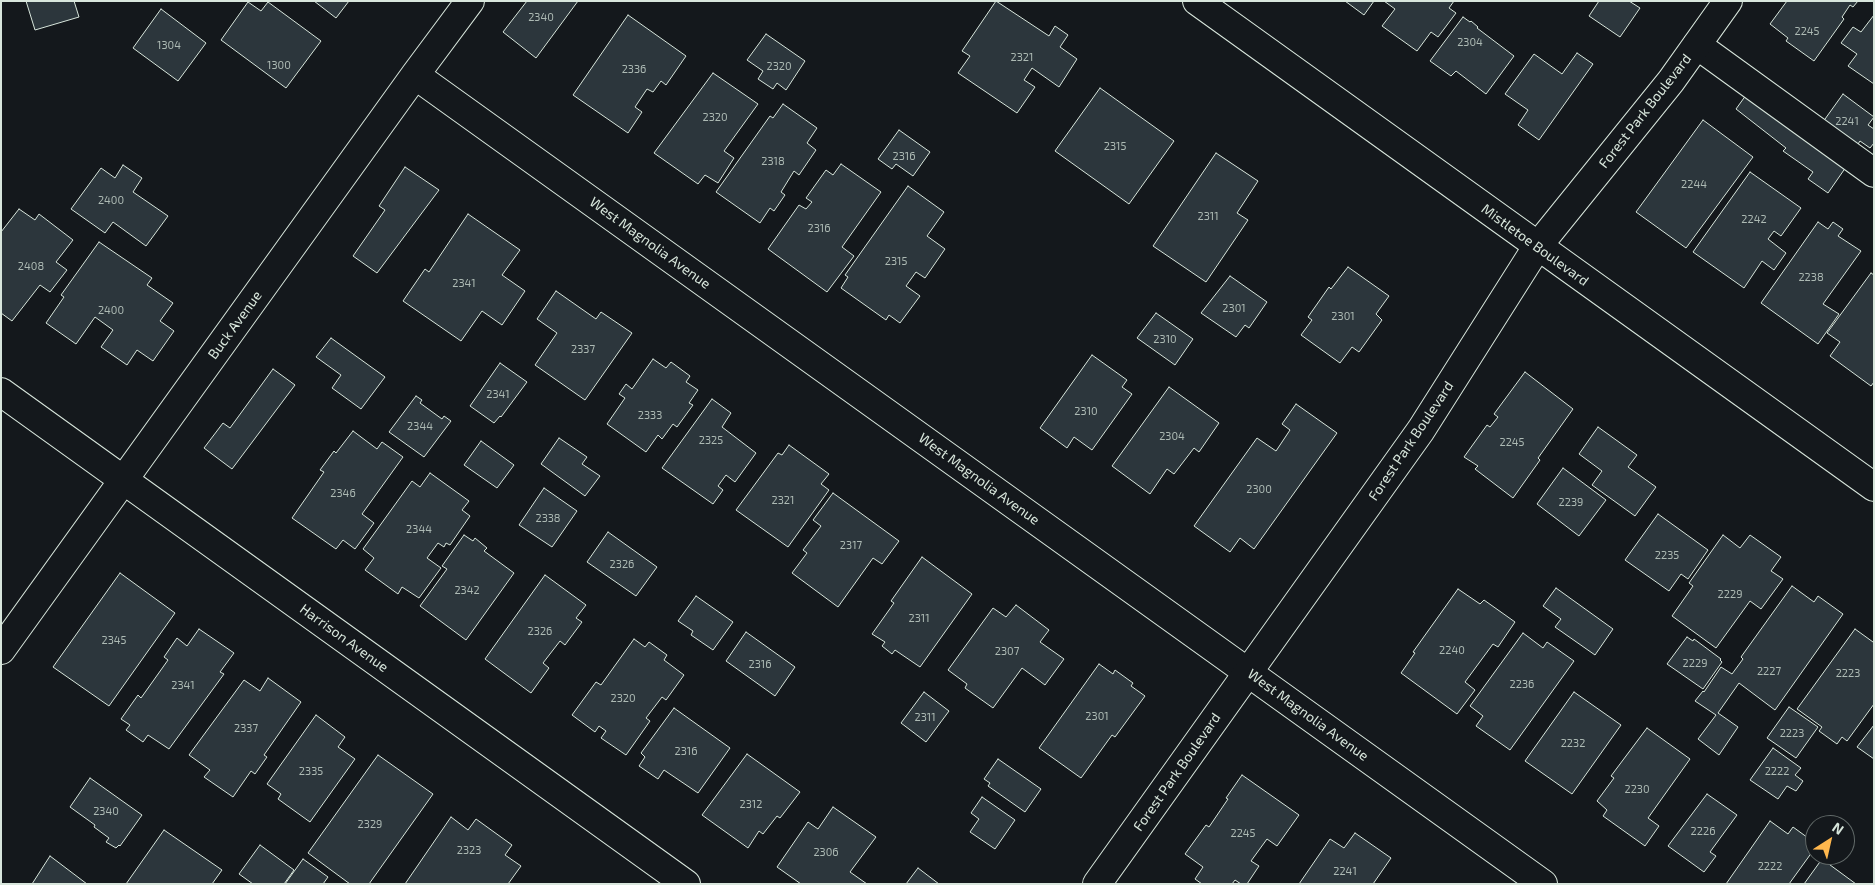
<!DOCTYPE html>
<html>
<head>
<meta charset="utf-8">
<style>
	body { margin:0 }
	#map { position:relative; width:1875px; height:885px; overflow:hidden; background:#14181c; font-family:"Exo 2",sans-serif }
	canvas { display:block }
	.frame { position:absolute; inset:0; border:2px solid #d8e6dc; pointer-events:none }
	.north { position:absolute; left:1805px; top:815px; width:50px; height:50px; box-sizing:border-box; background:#14181c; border:1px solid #626a69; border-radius:50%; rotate:35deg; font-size:14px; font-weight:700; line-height:20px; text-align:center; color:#d8e6dc }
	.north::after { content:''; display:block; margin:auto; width:18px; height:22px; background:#ffb74d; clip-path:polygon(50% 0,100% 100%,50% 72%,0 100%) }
</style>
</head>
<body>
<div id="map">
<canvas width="1875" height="885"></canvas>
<div class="frame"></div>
<div class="north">N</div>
</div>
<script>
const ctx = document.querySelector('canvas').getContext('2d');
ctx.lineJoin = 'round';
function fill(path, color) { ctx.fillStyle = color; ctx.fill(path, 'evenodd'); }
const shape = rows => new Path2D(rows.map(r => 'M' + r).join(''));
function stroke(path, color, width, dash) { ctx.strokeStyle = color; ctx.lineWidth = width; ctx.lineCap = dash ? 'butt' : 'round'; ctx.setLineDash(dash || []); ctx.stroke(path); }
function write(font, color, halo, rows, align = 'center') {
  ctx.font = font + ' "Exo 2",sans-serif'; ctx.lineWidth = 4; ctx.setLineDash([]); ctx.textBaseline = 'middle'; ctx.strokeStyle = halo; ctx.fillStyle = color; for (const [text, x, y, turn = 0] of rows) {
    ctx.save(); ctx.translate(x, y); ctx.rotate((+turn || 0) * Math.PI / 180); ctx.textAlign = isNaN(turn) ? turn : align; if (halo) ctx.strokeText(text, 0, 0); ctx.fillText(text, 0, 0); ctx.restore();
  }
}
const building = shape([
	[26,1,74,1,79,17,35,30,26,1],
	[314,1,349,1,336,18,314,1],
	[527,1,578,1,536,58,503,32,527,1],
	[996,1,1049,36,1055,26,1068,35,1060,47,1077,59,1059,87,1032,68,1024,80,1035,87,1017,113,958,73,970,56,962,51,996,1],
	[1345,1,1374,1,1364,15,1345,1],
	[1384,1,1454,1,1449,8,1456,13,1438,37,1431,32,1417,51,1382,26,1395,9,1384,1],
	[1599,1,1629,1,1640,8,1620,37,1589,16,1599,1],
	[1787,1,1858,1,1853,7,1850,5,1842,17,1844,19,1814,61,1786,41,1788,38,1770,24,1787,1],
	[248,2,261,11,268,2,321,41,286,88,221,40,248,2],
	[161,9,206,43,178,81,133,48,161,9],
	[628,15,686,56,666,85,661,81,653,92,647,89,635,107,642,112,628,133,573,95,628,15],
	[1874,15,1874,84,1848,66,1857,54,1841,43,1853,27,1861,32,1874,15],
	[1463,17,1470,22,1471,21,1478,27,1477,28,1514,56,1486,94,1456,71,1451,76,1430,61,1463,17],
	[766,34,805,61,786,90,777,83,773,89,758,79,763,71,747,60,766,34],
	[1577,53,1593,64,1539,140,1518,125,1528,110,1505,94,1534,54,1562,74,1577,53],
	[713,73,758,104,724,151,734,158,718,183,705,175,698,184,654,153,713,73],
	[1100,88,1174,141,1129,204,1055,151,1100,88],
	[1749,91,1846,167,1828,193,1808,179,1813,172,1783,151,1786,148,1736,109,1749,91],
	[1843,94,1874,117,1868,125,1874,129,1874,143,1870,148,1860,141,1854,150,1820,126,1843,94],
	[783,104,817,128,807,143,816,150,799,175,794,171,781,192,785,195,774,211,770,208,760,223,716,192,770,116,773,118,783,104],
	[1703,120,1753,157,1686,248,1636,212,1703,120],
	[899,130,930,152,913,176,896,164,892,169,878,159,899,130],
	[1216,153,1258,181,1237,213,1248,220,1206,282,1153,246,1216,153],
	[841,164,881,192,842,247,854,256,827,292,768,249,799,205,806,209,812,202,806,198,826,170,833,175,841,164],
	[123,165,142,178,133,192,168,216,146,246,113,222,105,233,71,209,101,168,115,178,123,165],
	[405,167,439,190,377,273,353,256,385,210,379,206,405,167],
	[1750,172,1801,208,1781,236,1774,231,1768,239,1786,253,1774,270,1762,261,1744,288,1693,252,1750,172],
	[908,186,944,212,927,236,945,249,925,278,916,272,906,286,920,296,900,323,889,315,886,320,841,288,848,277,845,275,908,186],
	[19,209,35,220,39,214,73,240,56,262,67,270,50,292,40,285,12,321,1,313,1,232,19,209],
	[468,214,520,250,502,275,525,291,502,325,482,311,461,341,403,301,425,269,429,272,468,214],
	[1818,222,1828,229,1833,222,1843,229,1838,236,1861,251,1823,304,1839,314,1818,344,1761,303,1818,222],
	[99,242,152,278,147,285,173,303,160,321,174,331,153,361,137,350,127,365,101,347,113,330,95,317,76,344,46,323,64,297,61,295,99,242],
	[1348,267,1389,296,1376,314,1382,320,1359,352,1352,347,1340,363,1301,335,1312,320,1308,317,1329,287,1331,289,1348,267],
	[1871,273,1874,275,1874,382,1871,386,1830,356,1840,342,1827,333,1871,273],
	[1230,276,1267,302,1249,328,1245,325,1236,337,1201,313,1230,276],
	[556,291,596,319,601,312,632,333,585,400,535,365,557,333,537,319,556,291],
	[1156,313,1193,339,1175,365,1137,338,1156,313],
	[331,338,385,377,361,409,332,388,341,375,316,357,331,338],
	[1092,355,1127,380,1122,387,1132,394,1092,450,1074,437,1067,448,1040,428,1092,355],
	[653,359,666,368,671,362,690,376,686,382,698,390,689,403,693,405,677,427,673,424,662,439,658,435,646,452,607,424,625,398,619,394,626,384,632,389,653,359],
	[500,363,527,382,501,417,500,416,494,423,470,406,500,363],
	[273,369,295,385,232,469,204,448,223,423,230,428,273,369],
	[1525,372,1573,409,1538,458,1540,460,1513,498,1475,469,1478,466,1464,457,1487,425,1490,427,1498,417,1494,414,1525,372],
	[1169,387,1219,423,1199,452,1194,448,1174,474,1167,469,1150,494,1112,466,1169,387],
	[416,396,422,400,420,403,442,419,444,416,451,421,424,457,389,432,416,396],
	[712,399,731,413,722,427,756,453,735,482,726,475,718,486,723,490,713,504,662,468,712,399],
	[1296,404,1337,433,1254,549,1240,538,1230,552,1194,526,1257,438,1276,451,1290,430,1282,424,1296,404],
	[1598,427,1637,455,1628,467,1656,487,1635,516,1592,485,1602,471,1579,454,1598,427],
	[353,431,377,449,382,442,403,457,362,514,374,523,355,549,343,540,336,549,292,518,324,472,320,470,334,451,336,453,353,431],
	[559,438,587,457,582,464,600,476,585,496,541,464,559,438],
	[481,441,514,465,497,488,464,465,481,441],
	[789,445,829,474,821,484,829,490,788,547,736,510,778,453,782,455,789,445],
	[1563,468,1606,500,1579,536,1537,504,1563,468],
	[430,473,469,501,462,510,470,516,450,545,446,543,444,547,438,543,427,558,441,568,419,598,402,587,398,594,365,570,374,558,363,549,412,481,420,487,430,473],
	[544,488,577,511,552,547,519,525,544,488],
	[833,493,899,541,882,564,873,558,838,607,792,573,807,553,803,550,821,526,813,520,833,493],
	[1658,514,1708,550,1688,579,1681,574,1669,591,1625,560,1658,514],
	[608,532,657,567,636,596,587,562,608,532],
	[464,535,473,541,475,538,487,548,484,551,514,573,466,640,420,606,447,569,442,566,464,535],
	[1723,535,1740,548,1750,535,1781,557,1771,571,1783,579,1761,609,1750,601,1716,648,1672,616,1693,586,1689,583,1723,535],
	[922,557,972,594,920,667,895,650,892,654,882,646,885,642,872,634,894,603,891,601,922,557],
	[120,573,175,613,109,706,53,667,120,573],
	[545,575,586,605,576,618,582,622,565,645,560,641,543,663,549,668,531,693,485,659,545,575],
	[1792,586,1814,602,1818,596,1843,614,1775,710,1739,683,1718,713,1738,727,1719,755,1698,739,1716,715,1695,701,1703,691,1704,692,1721,667,1732,674,1743,659,1741,657,1792,586],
	[1556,588,1613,629,1595,655,1555,627,1561,619,1543,606,1556,588],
	[1458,589,1480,604,1484,600,1515,622,1498,647,1493,644,1465,682,1475,690,1457,714,1401,673,1415,653,1413,652,1458,589],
	[696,596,733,622,713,650,691,635,693,631,678,621,696,596],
	[1016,605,1049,630,1040,642,1064,659,1045,685,1022,668,993,708,965,688,967,684,948,670,993,608,1006,617,1016,605],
	[199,629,234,653,220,672,224,674,169,749,148,735,143,742,126,730,130,725,121,719,138,695,141,698,168,660,164,657,177,638,187,646,199,629],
	[1855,629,1873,642,1874,641,1874,704,1847,741,1842,737,1837,744,1819,731,1822,727,1797,709,1855,629],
	[746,632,795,667,775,696,726,661,746,632],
	[1523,633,1543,648,1547,642,1574,661,1510,750,1476,726,1483,716,1470,706,1523,633],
	[1687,637,1693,641,1694,639,1721,659,1720,660,1722,662,1703,689,1667,664,1687,637],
	[634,639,645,647,649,642,667,655,664,660,684,675,666,700,662,697,646,718,650,721,626,755,601,738,606,731,599,726,595,732,572,715,596,682,601,685,634,639],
	[1099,664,1113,674,1115,670,1133,683,1131,686,1145,696,1115,737,1112,735,1081,778,1039,748,1099,664],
	[268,678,301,702,264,755,267,757,255,774,251,771,233,797,204,777,210,770,189,755,244,680,260,691,268,678],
	[924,692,949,711,926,742,901,723,924,692],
	[1574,692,1621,725,1572,794,1525,761,1574,692],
	[1789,707,1818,727,1796,758,1767,738,1789,707],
	[674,708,730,748,698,793,664,770,658,779,639,766,645,757,641,753,674,708],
	[316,715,345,737,338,747,355,759,310,822,278,799,281,794,267,784,316,715],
	[1874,725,1874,759,1857,747,1874,725],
	[1647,728,1690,759,1648,818,1659,826,1645,846,1603,816,1607,810,1597,801,1614,778,1611,776,1647,728],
	[1773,748,1801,768,1795,775,1803,781,1796,791,1787,786,1778,799,1750,780,1773,748],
	[747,754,800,792,780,818,777,816,763,834,759,831,748,848,702,815,747,754],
	[378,755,433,794,369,884,350,884,308,853,378,755],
	[998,759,1041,789,1025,812,988,786,990,783,984,779,998,759],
	[1242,775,1299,815,1277,846,1267,839,1251,861,1259,866,1247,884,1241,884,1235,880,1232,884,1202,884,1195,879,1203,867,1185,854,1206,825,1209,827,1228,799,1226,798,1242,775],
	[90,778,142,815,120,846,119,845,116,848,106,842,109,838,94,827,95,825,70,807,90,778],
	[1707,794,1737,815,1710,852,1716,856,1704,872,1668,846,1707,794],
	[982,797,1015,820,995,849,970,832,979,819,971,813,982,797],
	[833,807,876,837,850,872,867,884,801,884,777,867,808,822,818,829,833,807],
	[451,817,468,830,476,819,512,845,505,855,521,866,508,884,405,884,451,817],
	[1770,821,1788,834,1793,827,1815,843,1815,848,1789,884,1726,884,1770,821],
	[164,830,222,870,212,884,126,884,164,830],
	[1355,833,1391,858,1373,884,1299,884,1330,839,1344,848,1355,833],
	[260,845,294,870,284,884,253,884,239,874,260,845],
	[50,856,87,884,32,884,50,856],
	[303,859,328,877,323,884,285,884,303,859],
	[1822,859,1856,884,1804,884,1822,859],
	[918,868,939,884,906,884,918,868]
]);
fill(building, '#2c363c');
stroke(building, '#d8e6dc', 1);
const minor = shape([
	[1197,1,1874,487],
	[1697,45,1874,173],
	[415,75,1543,884],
	[1,392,686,884],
	[1,650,415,75,470,1]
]);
const major = shape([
	[1097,884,1421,430,1537,247,1671,81,1728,1]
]);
stroke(minor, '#d8e6dc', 30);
stroke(major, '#d8e6dc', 30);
stroke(minor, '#14181c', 28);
stroke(major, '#14181c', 28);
write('11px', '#adbab4', null, [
	["2340",541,17],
	["2245",1807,31],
	["2304",1470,42],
	["1304",169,45],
	["2321",1022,57],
	["1300",279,65],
	["2320",779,66],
	["2336",634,69],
	["2320",715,117],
	["2241",1847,121],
	["2315",1115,146],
	["2316",904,156],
	["2318",773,161],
	["2244",1694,184],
	["2400",111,200],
	["2311",1208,216],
	["2242",1754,219],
	["2316",819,228],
	["2315",896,261],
	["2408",31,266],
	["2238",1811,277],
	["2341",464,283],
	["2301",1234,308],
	["2400",111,310],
	["2301",1343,316],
	["2310",1165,339],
	["2337",583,349],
	["2341",498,394],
	["2310",1086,411],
	["2333",650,415],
	["2344",420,426],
	["2304",1172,436],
	["2325",711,440],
	["2245",1512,442],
	["2300",1259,489],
	["2346",343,493],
	["2321",783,500],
	["2239",1571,502],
	["2338",548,518],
	["2344",419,529],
	["2317",851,545],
	["2235",1667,555],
	["2326",622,564],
	["2342",467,590],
	["2229",1730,594],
	["2311",919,618],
	["2326",540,631],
	["2345",114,640],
	["2240",1452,650],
	["2307",1007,651],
	["2229",1695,663],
	["2316",760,664],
	["2227",1769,671],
	["2223",1848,673],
	["2236",1522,684],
	["2341",183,685],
	["2320",623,698],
	["2301",1097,716],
	["2311",925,717],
	["2337",246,728],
	["2223",1792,733],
	["2232",1573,743],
	["2316",686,751],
	["2335",311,771],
	["2222",1777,771],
	["2230",1637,789],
	["2312",751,804],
	["2340",106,811],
	["2329",370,824],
	["2226",1703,831],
	["2245",1243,833],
	["2323",469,850],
	["2306",826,852],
	["2222",1770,866],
	["2241",1345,871]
]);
write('14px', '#d8e6dc', '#14181c', [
	["Forest Park Boulevard",1645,111,-52],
	["West Magnolia Avenue",650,243,36],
	["Mistletoe Boulevard",1535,245,36],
	["Buck Avenue",235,325,-54],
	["Forest Park Boulevard",1411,441,-56],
	["West Magnolia Avenue",979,479,36],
	["Harrison Avenue",344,638,36],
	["West Magnolia Avenue",1308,715,36],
	["Forest Park Boulevard",1177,772,-55]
]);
</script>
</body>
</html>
